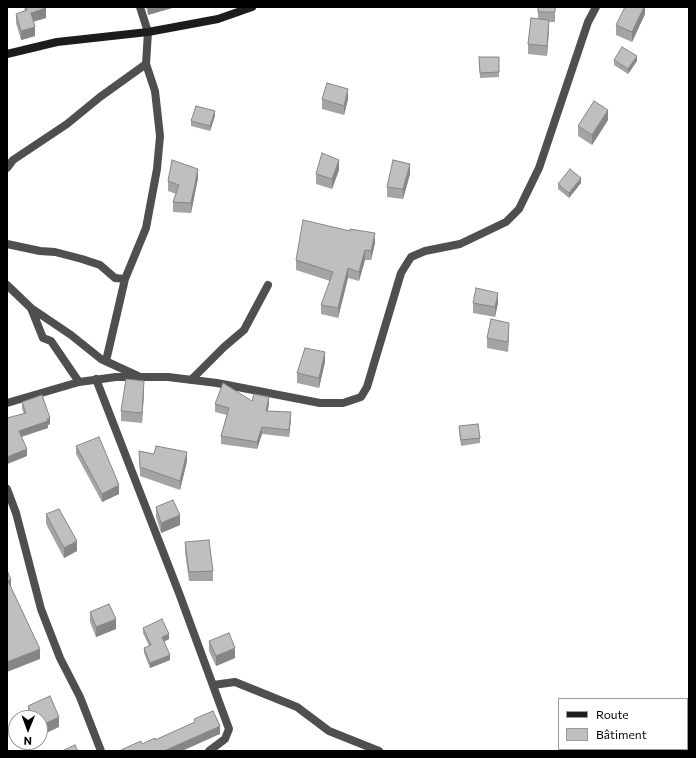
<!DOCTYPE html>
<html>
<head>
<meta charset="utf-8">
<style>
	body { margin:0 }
	#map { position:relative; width:696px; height:758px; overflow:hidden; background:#fff; font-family:Commissioner,sans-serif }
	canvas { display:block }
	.frame { position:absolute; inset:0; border:8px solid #000; pointer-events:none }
	.legend { position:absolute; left:558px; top:698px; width:130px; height:52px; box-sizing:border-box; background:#fff; border:1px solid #999; margin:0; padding:5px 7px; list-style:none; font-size:12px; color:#000 }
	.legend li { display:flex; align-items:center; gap:8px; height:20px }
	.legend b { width:20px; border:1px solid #999 }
	.north { position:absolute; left:8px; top:710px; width:40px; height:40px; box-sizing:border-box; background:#fff; border:1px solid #999; border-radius:50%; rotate:181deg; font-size:11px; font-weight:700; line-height:16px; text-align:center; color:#000 }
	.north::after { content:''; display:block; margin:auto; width:14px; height:18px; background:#000; clip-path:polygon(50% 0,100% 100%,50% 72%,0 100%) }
</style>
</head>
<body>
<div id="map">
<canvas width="696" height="758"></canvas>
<div class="frame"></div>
<ul class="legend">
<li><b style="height:5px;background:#1c1c1c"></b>Route</li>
<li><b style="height:11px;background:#bfbfbf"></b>Bâtiment</li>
</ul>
<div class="north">N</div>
</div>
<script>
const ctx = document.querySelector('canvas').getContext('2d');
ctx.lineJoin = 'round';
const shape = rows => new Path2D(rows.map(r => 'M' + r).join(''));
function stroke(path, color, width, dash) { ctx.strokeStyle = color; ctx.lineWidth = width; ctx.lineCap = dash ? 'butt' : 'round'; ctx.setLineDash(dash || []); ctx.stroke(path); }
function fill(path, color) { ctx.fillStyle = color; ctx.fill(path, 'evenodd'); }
stroke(shape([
	[7,168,13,160,67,124,100,97,146,64,148,32,140,7],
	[7,244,40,251,55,252,82,259,100,265,115,278,125,279,106,361],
	[125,279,146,228,157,169,160,136,155,91,146,64],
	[7,285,31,308,43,338,51,341,79,382],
	[31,308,71,335,101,359,138,376],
	[96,379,179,593,229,729,225,739,209,751],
	[191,380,224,347,244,330,268,285],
	[7,403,79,382,116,377,168,377,217,383,320,403,343,403,361,397,367,387,401,273,411,257,425,251,460,244,506,222,519,209,539,168,588,22,596,7],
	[7,489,16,513,41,609,60,658,80,697,101,751],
	[213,685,235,682,297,707,329,731,379,751]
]), '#4f4f4f', 8);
stroke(shape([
	[7,54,57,42,148,32,218,19,252,7]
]), '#1c1c1c', 8);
fill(shape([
	[24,7,46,7,46,18,33,22,35,36,21,40,16,23,16,14,25,11],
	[146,7,172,7,172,8,148,15],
	[538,7,555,7,555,22,549,22,547,56,528,54,528,44,538,19],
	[645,7,645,14,632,42,616,35,616,25],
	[479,57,499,57,499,77,480,78],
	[614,60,637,61,628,74,614,65],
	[322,99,348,99,344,115,322,109],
	[215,116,210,131,191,126,191,121],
	[608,120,592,145,578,136,578,126],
	[339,170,332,189,316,184,316,174],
	[410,174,403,199,387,197,387,187],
	[198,178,191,213,173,212,173,202,176,194,168,191,168,181],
	[581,183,569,198,558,189,558,184],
	[375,243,371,260,365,260,359,281,348,278,338,318,321,314,321,305,330,281,296,270,296,260],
	[473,303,498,303,495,317,473,313],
	[509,332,508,352,487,348,487,338],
	[325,362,319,388,297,383,297,373],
	[144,391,142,423,121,421,121,411],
	[252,401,269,404,268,411,291,419,289,437,262,434,257,449,221,444,221,436,227,415,215,412,215,404],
	[22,402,50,424,48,425,48,428,22,437,27,456,7,464,7,418,24,414,22,409],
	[459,426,480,438,480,443,461,446,459,432],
	[76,446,119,494,102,502,76,454],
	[139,451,187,461,180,490,140,476],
	[156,507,180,525,161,533,156,517],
	[46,514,77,551,64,558,46,524],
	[185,542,213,571,213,581,189,581,185,552],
	[90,612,116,629,96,637,90,622],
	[143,628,169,639,164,642,170,660,150,668,144,653,144,648,149,646,143,633],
	[209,641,235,658,216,666,209,651],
	[28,706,59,727,40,718,28,718]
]), '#a4a4a4');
fill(shape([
	[148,7,172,7,172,8,148,15],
	[644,7,645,7,645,14,632,42,632,32],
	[46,8,46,18,31,22,31,13],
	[549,20,549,30,547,56,547,46],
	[35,27,35,36,21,40,21,31],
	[637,56,637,61,628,74,628,69],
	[348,89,348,99,344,115,344,106],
	[608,110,608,120,592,145,592,135],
	[215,111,215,116,210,131,210,126],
	[339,160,339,170,332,189,332,179],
	[410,164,410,174,403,199,403,189],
	[198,169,198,178,191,213,191,203],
	[581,178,581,183,569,198,569,193],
	[375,233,375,243,371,260,371,251],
	[365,250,365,260,359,281,359,272],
	[348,268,348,278,338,318,338,308],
	[498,293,498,303,495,317,495,307],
	[509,323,509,332,508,352,508,342],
	[325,352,325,362,319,388,319,378],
	[144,381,144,391,142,423,142,413],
	[269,397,269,404,266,418,266,411],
	[291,412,291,419,289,437,289,430],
	[50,418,50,424,48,425,48,428,19,437,19,431],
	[262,427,262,434,257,449,257,442],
	[27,449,27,456,7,464,7,457],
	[187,452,187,461,180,490,180,481],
	[119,485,119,494,102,502,102,494],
	[180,515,180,525,161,533,161,523],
	[77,541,77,551,64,558,64,548],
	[11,580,11,590,8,581],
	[116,619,116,629,96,637,96,627],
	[169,634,169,639,162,642,162,637],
	[235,648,235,658,216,666,216,656],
	[40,649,40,659,7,672,7,662],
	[170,655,170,660,150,668,150,663],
	[59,717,59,727,40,736,40,726],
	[220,726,220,734,182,751,164,751]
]), '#868686');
const building = shape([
	[26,7,46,7,46,8,31,13,35,27,21,31,16,14,27,10,26,7],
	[538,7,555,7,555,12,538,12,538,7],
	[625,7,644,7,632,32,616,25,625,7],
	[531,18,549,20,547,46,528,44,531,18],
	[622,47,637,56,628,69,614,60,622,47],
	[479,57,499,57,499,72,480,73,479,57],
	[327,83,348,89,344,106,322,99,327,83],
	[594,101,608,110,592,135,578,126,594,101],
	[196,106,215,111,210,126,191,121,196,106],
	[322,153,339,160,332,179,316,174,322,153],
	[172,160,198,169,191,203,173,202,179,185,168,181,172,160],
	[393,160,410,164,403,189,387,187,393,160],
	[570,169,581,178,569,193,558,184,570,169],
	[303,220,350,231,350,229,375,233,371,251,365,250,359,272,348,268,338,308,321,305,333,272,296,260,303,220],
	[476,288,498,293,495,307,473,303,476,288],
	[491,319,509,323,508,342,487,338,491,319],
	[305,348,325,352,319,378,297,373,305,348],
	[126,379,144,381,142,413,121,411,126,379],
	[223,383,252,401,254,394,269,397,266,411,291,412,289,430,262,427,257,442,221,436,229,408,215,404,223,383],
	[42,395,50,418,47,419,48,421,19,431,27,449,7,457,7,418,26,413,22,402,42,395],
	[478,424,480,438,461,440,459,426,478,424],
	[99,437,119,485,102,494,76,446,99,437],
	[156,446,187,452,180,481,140,467,139,451,154,454,156,446],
	[173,500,180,515,161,523,156,507,173,500],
	[59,509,77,541,64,548,46,514,59,509],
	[209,540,213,571,189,572,185,542,209,540],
	[7,570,11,580,8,581,40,649,7,662,7,570],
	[109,604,116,619,96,627,90,612,109,604],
	[162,619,169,634,162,637,170,655,150,663,144,648,151,645,143,628,162,619],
	[229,633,235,648,216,656,209,641,229,633],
	[50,696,59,717,40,726,40,718,33,718,28,706,50,696],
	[213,711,220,726,164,751,122,751,121,750,141,741,142,744,155,738,155,740,195,722,194,719,213,711],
	[75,745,78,751,62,751,75,745]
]);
fill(building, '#bfbfbf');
stroke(building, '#868686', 1);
</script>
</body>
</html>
